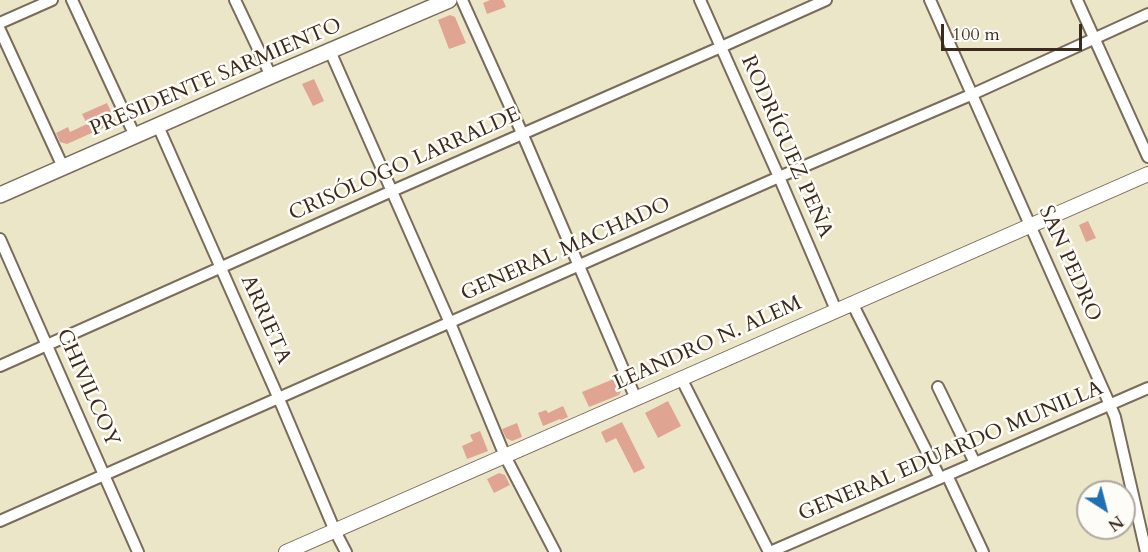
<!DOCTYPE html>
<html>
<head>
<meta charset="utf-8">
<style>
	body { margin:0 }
	#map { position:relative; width:1148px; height:552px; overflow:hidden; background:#ece6c8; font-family:Cardo,serif }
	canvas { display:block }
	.north { position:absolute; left:1076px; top:480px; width:60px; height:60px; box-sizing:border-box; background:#fdfcf7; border:2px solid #afa8a0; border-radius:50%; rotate:144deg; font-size:16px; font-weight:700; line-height:24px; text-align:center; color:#3b2a1e }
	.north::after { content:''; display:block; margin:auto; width:21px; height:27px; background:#1f6fb2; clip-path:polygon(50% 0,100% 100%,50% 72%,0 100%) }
	.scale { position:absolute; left:941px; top:24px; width:141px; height:27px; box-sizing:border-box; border:3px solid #3b2a1e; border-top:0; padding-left:8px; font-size:18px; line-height:21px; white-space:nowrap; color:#3b2a1e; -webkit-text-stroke:4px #fdfcf7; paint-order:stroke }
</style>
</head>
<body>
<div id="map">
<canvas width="1148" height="552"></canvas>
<div class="north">N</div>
<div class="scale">100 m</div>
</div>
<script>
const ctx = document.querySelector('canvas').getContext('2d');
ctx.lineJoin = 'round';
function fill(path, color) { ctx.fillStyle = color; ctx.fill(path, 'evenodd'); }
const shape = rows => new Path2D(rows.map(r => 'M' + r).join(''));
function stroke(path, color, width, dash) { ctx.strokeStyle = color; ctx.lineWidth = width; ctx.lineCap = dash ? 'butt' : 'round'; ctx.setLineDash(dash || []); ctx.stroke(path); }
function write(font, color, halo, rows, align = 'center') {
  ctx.font = font + ' Cardo,serif'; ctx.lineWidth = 5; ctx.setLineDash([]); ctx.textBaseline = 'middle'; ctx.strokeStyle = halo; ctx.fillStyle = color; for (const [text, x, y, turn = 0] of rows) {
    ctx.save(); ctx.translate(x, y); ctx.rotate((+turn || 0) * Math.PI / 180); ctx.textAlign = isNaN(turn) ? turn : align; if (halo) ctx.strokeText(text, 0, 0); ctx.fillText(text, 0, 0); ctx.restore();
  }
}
fill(shape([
	[490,0,503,0,506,7,487,14,483,3],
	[450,15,455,17,466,43,449,49,438,20],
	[314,79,324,101,313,106,302,84],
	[107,103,116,122,67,144,60,142,56,133,68,127,70,132,87,124,82,114],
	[1088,221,1096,238,1086,242,1079,225],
	[616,378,621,391,619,395,589,407,582,392],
	[668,401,681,426,658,438,645,413],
	[563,406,568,417,561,420,560,419,543,426,538,413,546,410,548,413],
	[622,422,645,468,634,473,616,438,606,443,601,432],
	[517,423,522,437,512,441,506,438,502,429],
	[480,431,488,451,467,459,462,446,473,441,470,435],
	[499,473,505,475,510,485,494,493,487,479]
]), '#e0a493');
const minor = shape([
	[72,0,135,136],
	[235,0,271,76],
	[462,0,522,133,636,399],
	[700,0,779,177,836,310],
	[930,0,1110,405,1115,417,1146,552],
	[1077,0,1148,157],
	[0,23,52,0],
	[0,30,63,167],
	[330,51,450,323,505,456,555,552],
	[158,126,279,399,335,531,346,552],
	[0,239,138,552],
	[852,303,940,478],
	[0,366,392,191,721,47,826,0],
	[682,380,769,552],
	[938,387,975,463],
	[947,475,983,552],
	[0,521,779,177,973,94,1148,14],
	[770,552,1148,388]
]);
const tertiary = shape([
	[286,552,1148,174]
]);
const secondary = shape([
	[0,195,271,76,449,0]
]);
stroke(minor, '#796c5a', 14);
stroke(tertiary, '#796c5a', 16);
stroke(secondary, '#796c5a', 18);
stroke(minor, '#fff', 10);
stroke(tertiary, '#fff', 14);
stroke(secondary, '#fff', 15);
write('21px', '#3b2a1e', '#fdfcf7', [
	["PRESIDENTE SARMIENTO",216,78,-23],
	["RODRÍGUEZ PEÑA",786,147,66],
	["CRISÓLOGO LARRALDE",405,165,-24],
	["GENERAL MACHADO",566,250,-24],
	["SAN PEDRO",1069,264,66],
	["ARRIETA",265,320,66],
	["LEANDRO N. ALEM",708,344,-24],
	["CHIVILCOY",87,388,66],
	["GENERAL EDUARDO MUNILLA",951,452,-23]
]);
</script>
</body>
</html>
